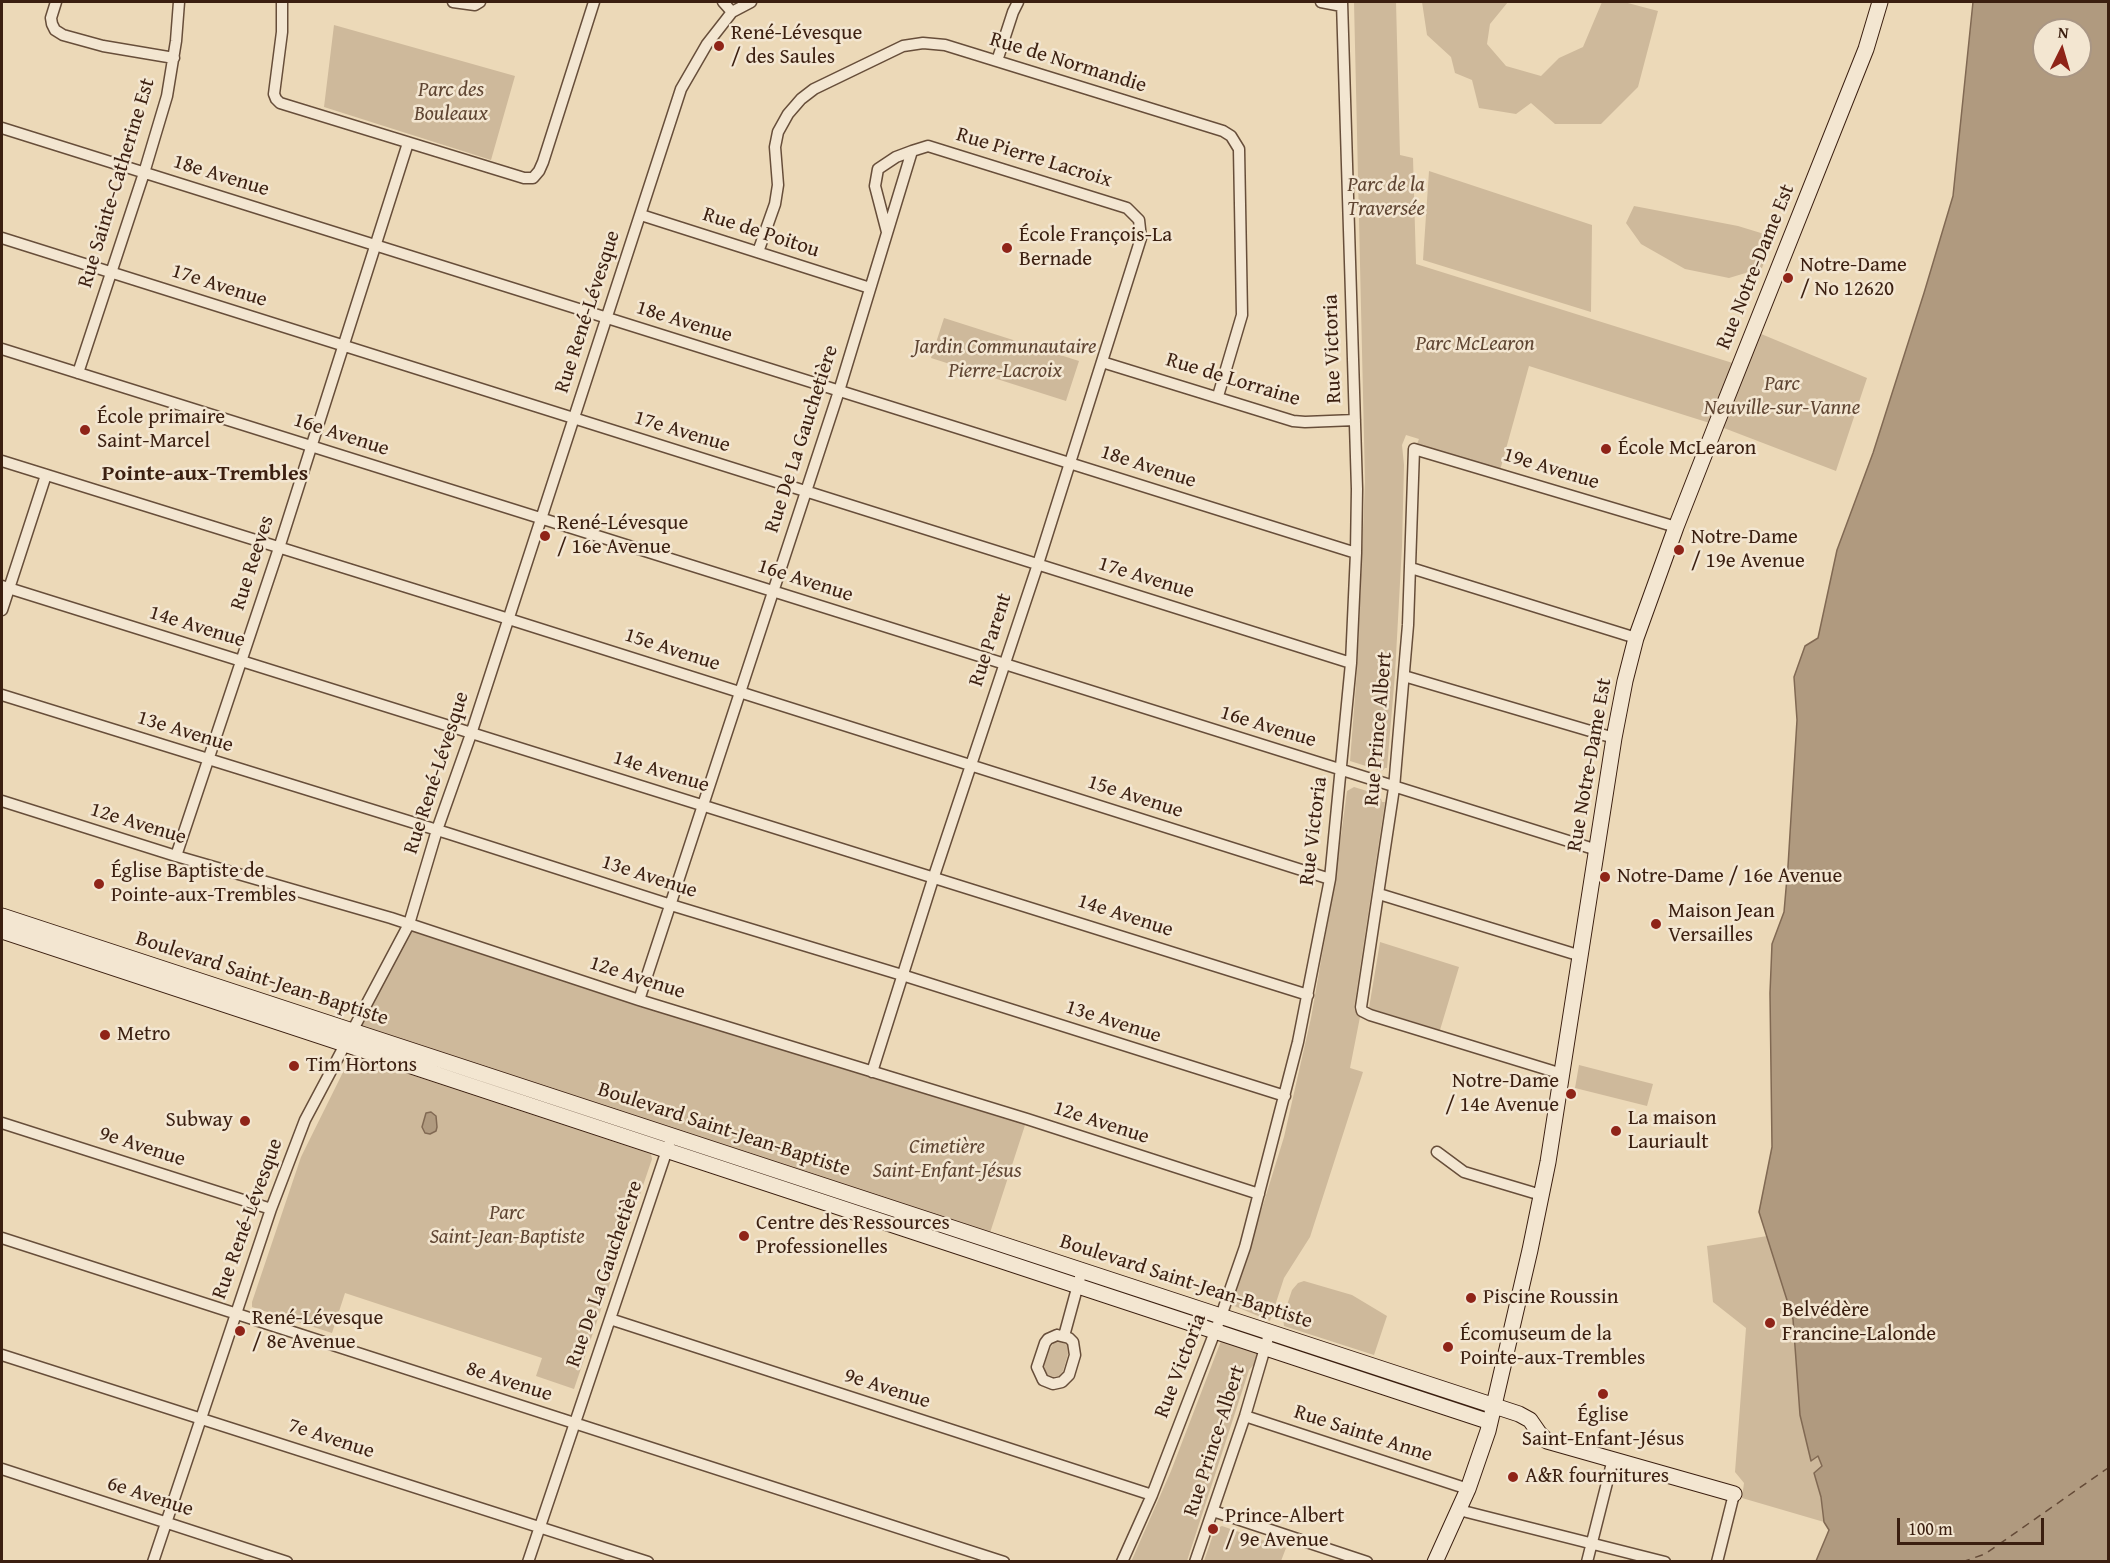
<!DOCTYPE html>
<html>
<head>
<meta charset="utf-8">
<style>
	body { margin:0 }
	#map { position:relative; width:2110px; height:1563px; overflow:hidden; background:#ecd9b8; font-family:"Gentium Book Plus",serif }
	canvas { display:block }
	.frame { position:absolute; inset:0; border:3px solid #3b1f10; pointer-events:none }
	.north { position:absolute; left:2032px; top:18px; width:60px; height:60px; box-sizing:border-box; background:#f3e6d1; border:2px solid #a99684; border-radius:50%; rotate:5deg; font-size:16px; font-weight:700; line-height:24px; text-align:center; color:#3b1f10 }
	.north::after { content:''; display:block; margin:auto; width:21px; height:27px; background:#8f2418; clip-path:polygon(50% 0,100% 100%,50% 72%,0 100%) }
	.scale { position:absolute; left:1897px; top:1518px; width:147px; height:27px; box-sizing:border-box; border:3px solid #3b1f10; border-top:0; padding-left:8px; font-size:18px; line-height:21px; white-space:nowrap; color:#3b1f10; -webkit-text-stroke:4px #f3e6d1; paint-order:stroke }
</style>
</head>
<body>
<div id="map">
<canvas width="2110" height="1563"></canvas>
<div class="frame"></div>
<div class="north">N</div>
<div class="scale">100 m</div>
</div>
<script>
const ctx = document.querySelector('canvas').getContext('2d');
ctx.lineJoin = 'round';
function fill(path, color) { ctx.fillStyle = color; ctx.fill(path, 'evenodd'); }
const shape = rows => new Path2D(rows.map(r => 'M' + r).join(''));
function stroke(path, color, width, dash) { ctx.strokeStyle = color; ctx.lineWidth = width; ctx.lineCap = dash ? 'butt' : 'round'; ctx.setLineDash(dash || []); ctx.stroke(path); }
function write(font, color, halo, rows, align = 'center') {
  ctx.font = font + ' "Gentium Book Plus",serif'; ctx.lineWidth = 5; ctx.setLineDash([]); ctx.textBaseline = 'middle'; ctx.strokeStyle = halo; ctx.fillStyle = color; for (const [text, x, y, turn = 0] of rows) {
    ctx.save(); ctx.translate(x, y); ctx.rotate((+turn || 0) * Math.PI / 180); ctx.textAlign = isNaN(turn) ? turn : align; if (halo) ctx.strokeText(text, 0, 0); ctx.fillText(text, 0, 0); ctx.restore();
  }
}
fill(shape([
	[1354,2,1396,2,1400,155,1413,158,1416,264,1739,365,1754,331,1867,378,1836,471,1716,425,1529,366,1499,474,1415,449,1419,439,1406,435,1402,445,1404,465,1402,546,1395,674,1387,768,1385,768,1382,771,1350,761,1357,671,1365,482],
	[1422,2,1508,2,1490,24,1487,44,1506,66,1541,76,1559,58,1583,47,1602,2,1624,2,1658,11,1638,87,1601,124,1555,124,1531,103,1516,114,1479,108,1472,80,1455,73,1451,57,1427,35],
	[334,25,515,76,491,160,324,107],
	[1429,171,1592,225,1591,312,1423,260],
	[1634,206,1738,226,1774,237,1762,268,1729,278,1685,269,1641,244,1626,223],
	[944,318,1079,361,1066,401,931,358],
	[1354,787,1380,795,1382,802,1385,802,1354,1008,1357,1014,1360,1017,1350,1068,1363,1072,1310,1237,1284,1278,1270,1321,1232,1305,1284,1137,1311,1018,1335,881,1347,791],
	[409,924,1027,1119,988,1239,354,1031],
	[1380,942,1459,967,1440,1030,1369,1008],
	[354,1056,651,1154,652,1159,574,1389,536,1376,542,1358,345,1293,332,1333,252,1307,252,1302,301,1157,350,1058],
	[1579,1065,1653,1084,1647,1106,1575,1088],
	[1767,1236,1793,1319,1800,1415,1812,1461,1818,1456,1822,1466,1814,1473,1821,1497,1824,1522,1742,1498,1744,1483,1735,1472,1746,1328,1713,1302,1707,1246],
	[1304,1281,1352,1295,1387,1316,1374,1355,1284,1326,1283,1317,1292,1290,1298,1283],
	[1059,1341,1067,1345,1068,1354,1063,1371,1059,1376,1053,1377,1047,1375,1044,1366,1050,1349,1053,1344],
	[1221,1341,1254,1351,1259,1355,1257,1361,1249,1370,1187,1561,1131,1562,1171,1471],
	[1222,1526,1286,1548,1281,1561,1204,1561,1215,1529]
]), '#ceb99b');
const water = shape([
	[1973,2,2108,2,2108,1561,1816,1561,1829,1530,1824,1522,1821,1497,1814,1473,1822,1466,1818,1456,1811,1461,1800,1415,1793,1319,1759,1212,1772,1147,1770,993,1772,944,1784,912,1788,866,1797,720,1794,677,1805,646,1818,638,1837,550,1873,453,1924,293,1953,196,1973,2],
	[2044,30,2080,30,2080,66,2044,66,2044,30],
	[431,1112,436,1116,437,1127,436,1131,430,1134,425,1133,422,1127,426,1113,431,1112]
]);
fill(water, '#b09a7f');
stroke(water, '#816953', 1.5);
stroke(shape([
	[1962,1562,1985,1554,2108,1468]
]), '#644a37', 1.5, [8, 6]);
const street = shape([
	[56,2,51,18,52,24,55,30,63,35,103,46,174,58],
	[282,2,282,32,274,94,276,99,280,103,524,178,533,178,539,171,543,162,594,2],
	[453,2,475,5,480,2],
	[723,2,732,12],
	[1321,2,1342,6],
	[997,61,1013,12,1018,2],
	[2,128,1356,553],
	[641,215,870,288],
	[2,238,1351,663],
	[758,252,775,204,778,185,775,147,778,132,788,114,801,99,814,89,903,46,923,43,945,45,1223,131,1231,136,1239,149,1242,315,1218,396],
	[2,349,1597,850],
	[1102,362,1293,421,1305,422,1355,420],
	[78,373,144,173,167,96,176,41,179,2],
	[2,461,493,614,1330,879],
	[1411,568,1636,638],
	[2,586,1308,995],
	[2,610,46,475],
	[1404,676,1614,738],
	[2,695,450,834,671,905,902,975,1285,1096],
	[2,801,176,856,391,918,639,1000,1027,1119,1259,1194],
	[176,856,279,548,408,143],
	[1379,894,1581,956],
	[639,1000,839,391,912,151,896,157,878,169,875,186,887,232],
	[872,1072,934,876,1038,564,1141,238,1139,220,1127,208,928,146,912,151],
	[1562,1074,1370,1015,1362,1011,1361,1007,1394,788,1408,625,1414,449,1676,527],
	[2,1123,271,1209],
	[1437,1152,1464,1172,1541,1195],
	[2,1238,1004,1562],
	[610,1319,1152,1495],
	[1057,1335,1069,1338,1073,1342,1075,1355,1069,1375,1062,1382,1053,1384,1043,1380,1037,1367,1045,1343,1048,1339,1057,1335],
	[1064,1336,1082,1270],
	[2,1355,648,1562],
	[1245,1416,1468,1489],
	[2,1469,287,1562],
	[1459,1510,1665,1562],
	[1213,1511,1367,1562],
	[153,1562,271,1209,305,1120,409,924,437,830,471,734,681,89,707,44,725,21,732,12,751,2],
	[528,1562,669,1144],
	[1122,1562,1152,1495,1221,1316,1245,1247,1298,1042,1330,879,1351,663,1356,553,1357,489,1342,2],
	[1195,1562,1245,1416,1270,1331],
	[1587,1562,1613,1459],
	[1717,1562,1734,1494]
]);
const secondary = shape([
	[2,916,1519,1414,1530,1420,1539,1433,1547,1441,1734,1494],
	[2,931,1490,1422],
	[1435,1562,1468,1489,1488,1431,1530,1250,1548,1162,1614,738,1625,681,1636,638,1676,527,1716,425,1866,49,1880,2]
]);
stroke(street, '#674e3a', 13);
stroke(secondary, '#3b1f10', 17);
stroke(street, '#f3e6d1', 10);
stroke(secondary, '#f3e6d1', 15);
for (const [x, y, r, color] of [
	[719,46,6,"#8f2418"],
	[1007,248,6,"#8f2418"],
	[1788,278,6,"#8f2418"],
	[85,430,6,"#8f2418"],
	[1606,449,6,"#8f2418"],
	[545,536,6,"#8f2418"],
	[1679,550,6,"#8f2418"],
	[1605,877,6,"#8f2418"],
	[99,884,6,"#8f2418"],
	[1656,924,6,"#8f2418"],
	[105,1035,6,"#8f2418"],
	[294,1066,6,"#8f2418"],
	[1571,1094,6,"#8f2418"],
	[245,1121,6,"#8f2418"],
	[1616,1131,6,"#8f2418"],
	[744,1236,6,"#8f2418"],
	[1471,1298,6,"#8f2418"],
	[1770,1323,6,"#8f2418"],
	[240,1331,6,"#8f2418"],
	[1448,1347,6,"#8f2418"],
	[1603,1394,6,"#8f2418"],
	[1513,1477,6,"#8f2418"],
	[1213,1529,6,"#8f2418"]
]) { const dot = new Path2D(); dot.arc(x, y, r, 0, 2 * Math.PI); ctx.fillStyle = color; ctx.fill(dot); stroke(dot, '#f3e6d1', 2); }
write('21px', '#3b1f10', '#f3e6d1', [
	["René-Lévesque",731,34],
	["/ des Saules",731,58],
	["École François-La",1019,236],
	["Bernade",1019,260],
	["Notre-Dame",1800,266],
	["/ No 12620",1800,290],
	["École primaire",97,418],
	["Saint-Marcel",97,442],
	["École McLearon",1618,449],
	["René-Lévesque",557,524],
	["/ 16e Avenue",557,548],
	["Notre-Dame",1691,538],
	["/ 19e Avenue",1691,562],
	["Église Baptiste de",111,872],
	["Pointe-aux-Trembles",111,896],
	["Notre-Dame / 16e Avenue",1617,877],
	["Maison Jean",1668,912],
	["Versailles",1668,936],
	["Metro",117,1035],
	["Tim Hortons",306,1066],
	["Notre-Dame",1559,1082,"right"],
	["/ 14e Avenue",1559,1106,"right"],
	["La maison",1628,1119],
	["Lauriault",1628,1143],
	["Subway",233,1121,"right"],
	["Centre des Ressources",756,1224],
	["Professionelles",756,1248],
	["Piscine Roussin",1483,1298],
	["Belvédère",1782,1311],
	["Francine-Lalonde",1782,1335],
	["René-Lévesque",252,1319],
	["/ 8e Avenue",252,1343],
	["Écomuseum de la",1460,1335],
	["Pointe-aux-Trembles",1460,1359],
	["Église",1603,1416,"center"],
	["Saint-Enfant-Jésus",1603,1440,"center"],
	["A&R fournitures",1525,1477],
	["Prince-Albert",1225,1517],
	["/ 9e Avenue",1225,1541]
], 'left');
write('21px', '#3b1f10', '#f3e6d1', [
	["Rue de Normandie",1068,63,17],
	["Rue Pierre Lacroix",1034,158,17],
	["18e Avenue",221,176,17],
	["Rue Sainte-Catherine Est",117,183,-73],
	["Rue de Poitou",761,233,18],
	["Rue Notre-Dame Est",1756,267,-68],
	["17e Avenue",219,286,18],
	["Rue René-Lévesque",588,312,-72],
	["18e Avenue",684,322,17],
	["Rue Victoria",1333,349,-92],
	["Rue de Lorraine",1233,380,17],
	["17e Avenue",682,432,17],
	["16e Avenue",341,435,18],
	["Rue De La Gauchetière",802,439,-72],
	["18e Avenue",1148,467,18],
	["19e Avenue",1551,469,17],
	["Rue Reeves",253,563,-72],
	["17e Avenue",1146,578,17],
	["16e Avenue",805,581,18],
	["14e Avenue",197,627,17],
	["Rue Parent",991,640,-72],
	["15e Avenue",672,650,18],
	["16e Avenue",1268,727,17],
	["Rue Prince Albert",1379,729,-85],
	["13e Avenue",185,732,17],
	["Rue Notre-Dame Est",1590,765,-80],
	["14e Avenue",661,772,17],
	["Rue René-Lévesque",437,773,-72],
	["15e Avenue",1135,797,18],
	["12e Avenue",138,824,17],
	["Rue Victoria",1314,831,-83],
	["13e Avenue",649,877,18],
	["14e Avenue",1125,916,18],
	["12e Avenue",637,978,18],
	["Boulevard Saint-Jean-Baptiste",262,979,18],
	["13e Avenue",1113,1022,18],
	["12e Avenue",1101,1123,18],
	["Boulevard Saint-Jean-Baptiste",724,1130,18],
	["9e Avenue",142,1147,18],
	["Rue René-Lévesque",248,1219,-70],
	["Rue De La Gauchetière",605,1274,-71],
	["Boulevard Saint-Jean-Baptiste",1186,1282,18],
	["Rue Victoria",1181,1366,-69],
	["8e Avenue",509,1382,18],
	["9e Avenue",887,1389,18],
	["Rue Sainte Anne",1363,1434,18],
	["7e Avenue",331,1439,18],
	["Rue Prince-Albert",1215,1441,-72],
	["6e Avenue",150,1497,18]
]);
write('italic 21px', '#604633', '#f3e6d1', [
	["Parc des",451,91],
	["Bouleaux",451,115],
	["Parc de la",1386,186],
	["Traversée",1386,210],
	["Parc McLearon",1475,345],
	["Jardin Communautaire",1005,348],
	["Pierre-Lacroix",1005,372],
	["Parc",1782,385],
	["Neuville-sur-Vanne",1782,409],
	["Cimetière",947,1148],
	["Saint-Enfant-Jésus",947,1172],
	["Parc",507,1214],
	["Saint-Jean-Baptiste",507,1238]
]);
write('bold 22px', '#3b1f10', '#f3e6d1', [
	["Pointe-aux-Trembles",205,474]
]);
</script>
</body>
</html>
